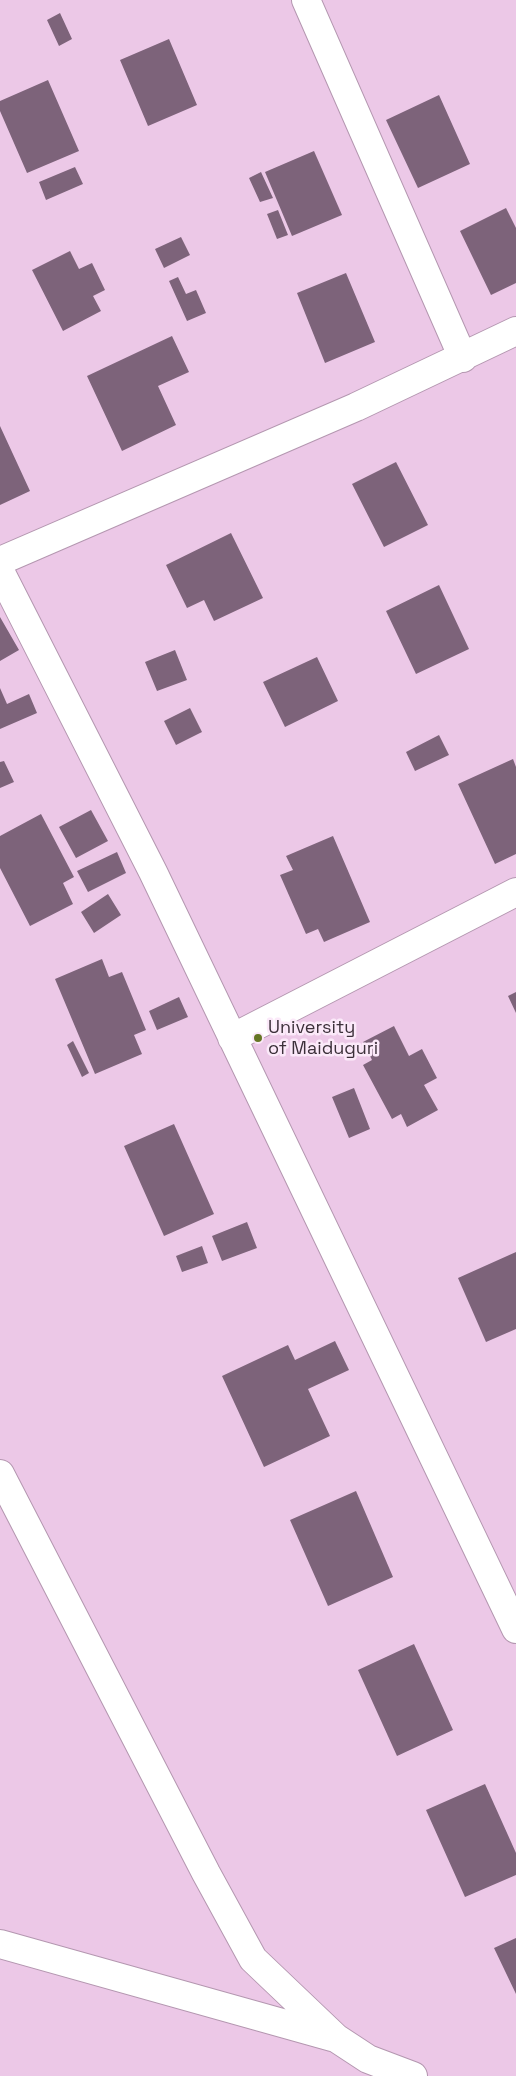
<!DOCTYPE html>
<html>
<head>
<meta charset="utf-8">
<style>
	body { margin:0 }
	canvas { display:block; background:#f6d7f2 }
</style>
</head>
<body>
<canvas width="516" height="2076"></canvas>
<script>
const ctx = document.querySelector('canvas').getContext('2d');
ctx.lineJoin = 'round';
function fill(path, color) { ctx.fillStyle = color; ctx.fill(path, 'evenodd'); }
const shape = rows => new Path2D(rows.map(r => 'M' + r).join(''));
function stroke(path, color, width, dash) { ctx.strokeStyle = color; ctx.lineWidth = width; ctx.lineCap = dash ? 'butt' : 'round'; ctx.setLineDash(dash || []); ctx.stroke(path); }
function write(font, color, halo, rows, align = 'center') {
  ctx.font = font + ' "Space Grotesk",sans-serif'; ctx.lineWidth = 5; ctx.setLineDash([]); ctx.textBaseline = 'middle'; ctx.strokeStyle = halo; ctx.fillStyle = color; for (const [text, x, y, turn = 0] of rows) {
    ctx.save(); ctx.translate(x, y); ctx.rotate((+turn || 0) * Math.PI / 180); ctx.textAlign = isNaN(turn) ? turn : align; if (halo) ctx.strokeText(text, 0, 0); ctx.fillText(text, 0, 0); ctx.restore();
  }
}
fill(shape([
	[0,0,516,0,516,2076,0,2076]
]), '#ecc8e7');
fill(shape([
	[60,13,72,39,59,46,47,20],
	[169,39,197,105,148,126,120,60],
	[48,80,79,151,27,173,0,111,0,101],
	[439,95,470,164,418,188,386,120],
	[314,151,342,215,292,236,265,172],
	[75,167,83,184,46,200,39,182],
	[261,172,273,198,260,202,249,178],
	[506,208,516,228,516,283,491,295,460,231],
	[278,210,288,235,277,239,267,214],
	[181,237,190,255,164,268,155,249],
	[70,251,79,269,92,263,105,290,93,296,101,311,63,331,32,270],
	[346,273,375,342,325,363,297,293],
	[178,277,186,294,196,290,206,313,187,321,169,281],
	[172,336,189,372,158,386,176,425,122,451,87,376],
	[0,426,30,491,0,505],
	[396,462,428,525,384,547,352,484],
	[231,533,263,598,214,621,204,600,187,608,166,565],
	[439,585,469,649,416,674,386,611],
	[0,617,19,650,0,661],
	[175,650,187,680,157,691,145,662],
	[317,657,338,701,285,727,263,682],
	[0,688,7,704,29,694,37,713,0,729],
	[190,708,202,732,176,745,164,721],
	[439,735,449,755,415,771,406,752],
	[513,759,516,767,516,854,495,864,458,784],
	[4,761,14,782,0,788,0,762],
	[91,810,108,841,76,858,59,827],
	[41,814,74,877,63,883,73,904,30,926,0,868,0,836],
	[333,836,370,922,324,942,318,929,306,934,280,875,293,870,286,856],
	[117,852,126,873,88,892,77,871],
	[108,894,121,915,94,933,81,912],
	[102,959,109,977,122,972,146,1030,134,1035,142,1054,95,1074,55,979],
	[516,992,516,1013,508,996],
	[179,997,188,1017,157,1030,149,1011],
	[394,1026,409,1056,422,1049,437,1078,424,1085,438,1110,407,1127,401,1114,392,1119,363,1065,372,1060,363,1042],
	[73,1041,89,1073,82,1077,67,1045],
	[354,1088,370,1129,349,1138,332,1097],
	[174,1124,214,1214,164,1236,124,1146],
	[247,1222,257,1248,222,1261,212,1236],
	[202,1246,208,1263,182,1272,176,1256],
	[516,1252,516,1329,486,1342,458,1278],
	[335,1341,349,1370,308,1389,330,1436,264,1467,222,1376,288,1345,295,1360],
	[356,1491,393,1577,328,1606,290,1520],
	[414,1644,453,1730,397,1756,358,1670],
	[485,1784,516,1853,516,1875,465,1897,426,1810],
	[516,1938,516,1994,494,1948]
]), '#7d637a');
const street = shape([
	[306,0,463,358],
	[0,561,356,407,516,331],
	[0,571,153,872,516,1629],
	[232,1038,516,892],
	[0,1474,206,1873,253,1959,336,2038,368,2059,413,2076],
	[0,1944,332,2037]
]);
stroke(street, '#b497b0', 30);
stroke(street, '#fff', 28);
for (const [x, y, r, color] of [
	[258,1038,5,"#657624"]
]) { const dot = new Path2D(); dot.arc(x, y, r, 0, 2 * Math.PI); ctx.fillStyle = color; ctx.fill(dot); stroke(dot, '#fbe9f9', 2); }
write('18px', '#3c303a', '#fbe9f9', [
	["University",268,1028],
	["of Maiduguri",268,1049]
], 'left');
</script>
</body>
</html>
